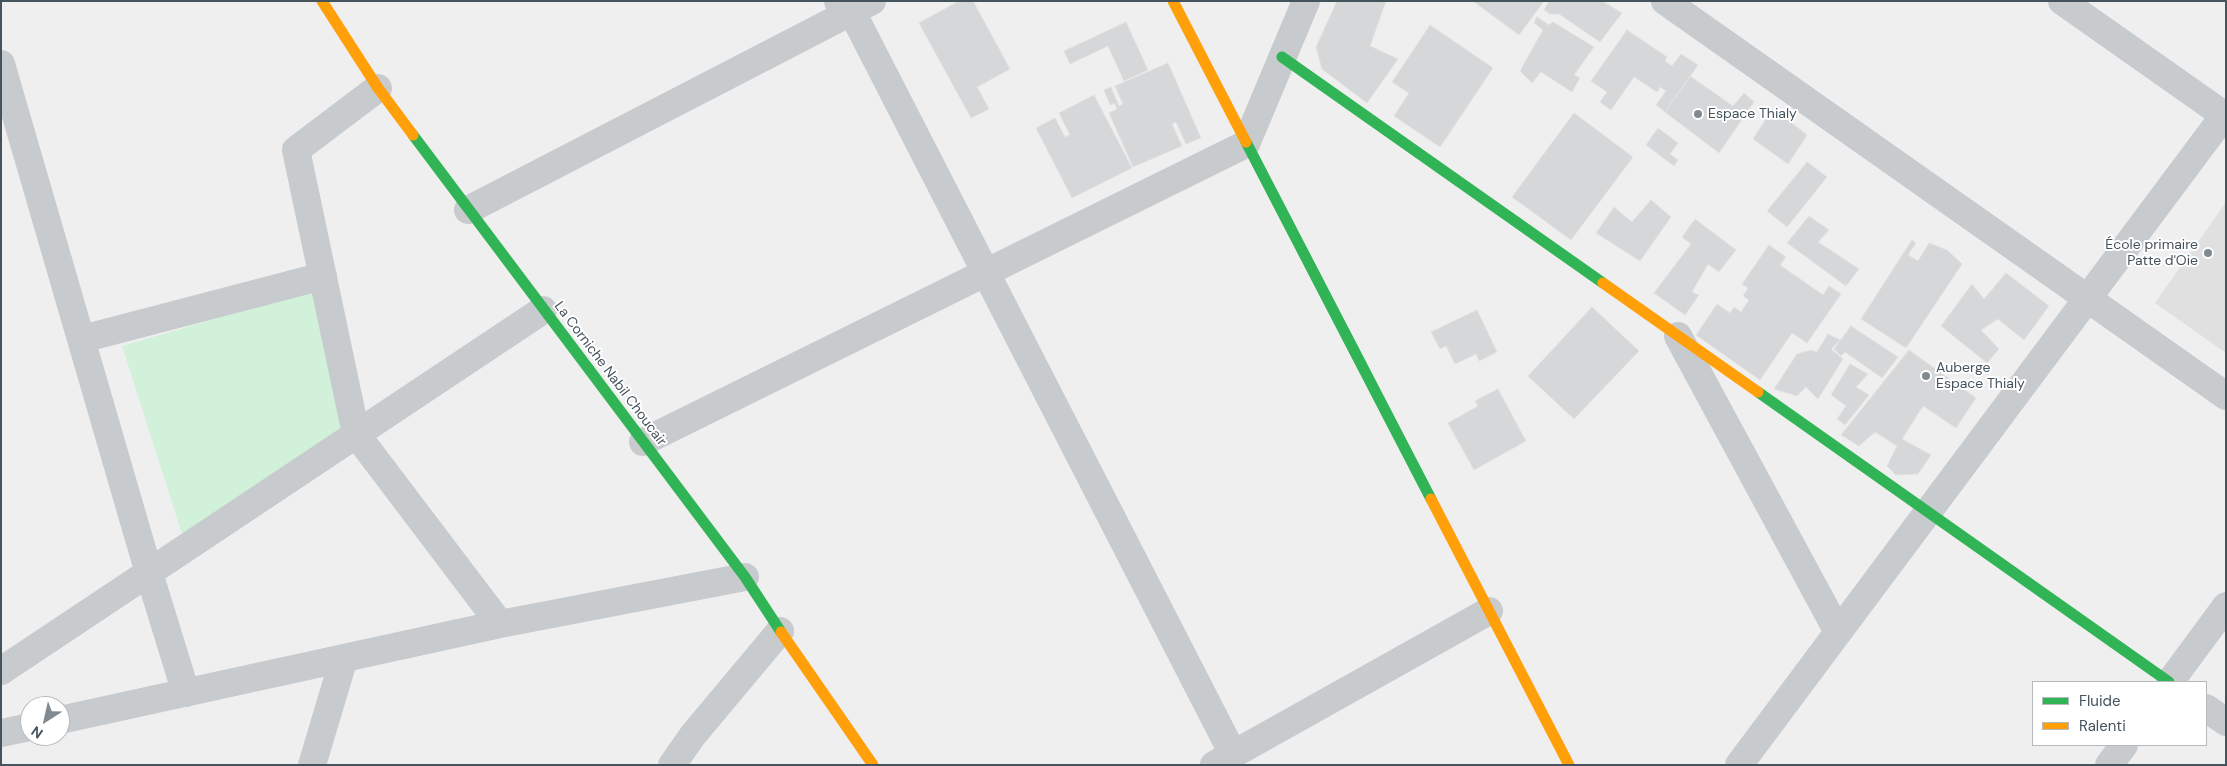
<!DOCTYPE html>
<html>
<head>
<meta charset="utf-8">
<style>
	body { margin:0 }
	#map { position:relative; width:2227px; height:766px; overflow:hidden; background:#f0efef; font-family:"DM Sans",sans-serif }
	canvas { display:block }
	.frame { position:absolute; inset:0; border:2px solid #45535d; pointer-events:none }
	.legend { position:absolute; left:2032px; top:681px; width:175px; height:65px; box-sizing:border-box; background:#fff; border:1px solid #b5babe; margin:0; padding:6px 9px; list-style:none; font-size:15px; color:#45535d }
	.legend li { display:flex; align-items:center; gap:10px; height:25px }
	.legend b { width:25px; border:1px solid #b5babe }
	.north { position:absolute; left:20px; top:696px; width:50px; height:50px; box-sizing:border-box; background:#fff; border:1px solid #b5babe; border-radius:50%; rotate:215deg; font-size:14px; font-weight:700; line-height:20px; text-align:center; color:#45535d }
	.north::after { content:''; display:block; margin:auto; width:18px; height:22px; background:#818a90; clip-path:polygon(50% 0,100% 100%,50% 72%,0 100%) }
</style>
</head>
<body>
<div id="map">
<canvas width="2227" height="766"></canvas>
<div class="frame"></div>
<ul class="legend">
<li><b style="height:6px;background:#30b455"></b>Fluide</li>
<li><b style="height:6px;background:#ff9f0a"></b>Ralenti</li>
</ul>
<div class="north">N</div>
</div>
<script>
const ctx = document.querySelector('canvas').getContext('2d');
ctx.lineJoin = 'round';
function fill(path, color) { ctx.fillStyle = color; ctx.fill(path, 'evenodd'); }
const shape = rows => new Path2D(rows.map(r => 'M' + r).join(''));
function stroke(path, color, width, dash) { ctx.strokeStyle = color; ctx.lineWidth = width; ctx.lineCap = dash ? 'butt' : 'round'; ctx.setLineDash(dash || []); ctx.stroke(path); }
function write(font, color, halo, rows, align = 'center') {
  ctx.font = font + ' "DM Sans",sans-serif'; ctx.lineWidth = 4; ctx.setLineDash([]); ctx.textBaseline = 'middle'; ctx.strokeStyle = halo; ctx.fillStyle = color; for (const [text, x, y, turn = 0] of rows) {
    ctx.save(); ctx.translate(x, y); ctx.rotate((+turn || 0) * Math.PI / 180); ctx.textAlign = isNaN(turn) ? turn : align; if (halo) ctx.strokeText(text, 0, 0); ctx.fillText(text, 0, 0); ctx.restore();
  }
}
fill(shape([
	[2226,202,2226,353,2155,303]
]), '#e1e0e1');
fill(shape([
	[314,290,349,423,182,534,122,346]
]), '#d2f1db');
const building = shape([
	[959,1,973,1,1010,69,977,87,989,109,971,118,919,23,959,1],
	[1337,1,1386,1,1370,46,1398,59,1367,103,1322,69,1316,47,1337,1],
	[1473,1,1544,1,1519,35,1473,1],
	[1549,1,1602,1,1622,13,1600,42,1559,14,1550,14,1544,10,1549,1],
	[1537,17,1549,25,1553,22,1594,47,1574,75,1580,78,1572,92,1541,72,1532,83,1520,71,1543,30,1534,23,1537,17],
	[1126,22,1148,70,1124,81,1108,46,1070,64,1064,51,1126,22],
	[1430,25,1493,68,1440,147,1394,116,1409,93,1392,82,1430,25],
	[1627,30,1667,57,1665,61,1672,66,1681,54,1698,65,1665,112,1656,105,1666,91,1660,87,1657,92,1634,77,1611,110,1600,102,1607,92,1591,81,1627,30],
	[1168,63,1201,138,1186,144,1176,122,1172,124,1182,146,1133,167,1109,113,1117,109,1115,103,1110,105,1104,90,1111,87,1119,106,1123,104,1115,86,1168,63],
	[1690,76,1733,106,1744,93,1754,102,1719,153,1665,112,1690,76],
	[1094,95,1132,168,1072,198,1036,128,1055,118,1065,137,1070,135,1059,113,1094,95],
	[1773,108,1807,135,1788,164,1753,139,1773,108],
	[1574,113,1633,157,1571,240,1512,197,1574,113],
	[1658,128,1678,143,1670,154,1678,160,1674,166,1646,145,1658,128],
	[1807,162,1827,177,1787,227,1767,211,1807,162],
	[1651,200,1671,217,1640,261,1596,233,1614,207,1632,222,1651,200],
	[1809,216,1829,230,1818,242,1859,269,1846,286,1787,243,1809,216],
	[1695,219,1736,250,1719,272,1708,264,1692,292,1699,295,1685,315,1654,293,1691,244,1682,237,1695,219],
	[1912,240,1916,243,1908,255,1918,261,1929,243,1947,250,1962,264,1906,348,1861,319,1912,240],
	[1769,245,1786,257,1780,265,1823,295,1829,286,1841,294,1807,343,1792,333,1760,380,1696,335,1717,304,1730,313,1734,307,1741,312,1749,300,1743,296,1748,288,1742,284,1769,245],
	[2006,273,2049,306,2024,340,1998,319,1981,330,1999,349,1987,363,1941,326,1972,284,1984,299,2006,273],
	[1592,307,1639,351,1574,419,1528,376,1592,307],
	[1477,310,1497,352,1479,361,1476,354,1455,364,1446,346,1440,349,1431,332,1477,310],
	[1851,326,1898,357,1882,378,1845,352,1841,356,1834,349,1851,326],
	[1828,334,1840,340,1831,349,1843,359,1818,399,1806,387,1797,396,1774,389,1797,354,1811,350,1817,352,1828,334],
	[1909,350,1976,398,1956,428,1923,406,1902,439,1931,455,1918,474,1896,475,1887,466,1897,446,1875,432,1859,446,1841,435,1909,350],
	[1850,364,1868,374,1856,387,1869,395,1845,425,1837,419,1846,406,1831,395,1850,364],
	[1498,389,1526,441,1474,470,1448,423,1478,406,1475,401,1498,389]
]);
fill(building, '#d6d7d8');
stroke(building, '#e1e1e2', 1);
stroke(shape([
	[838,1,852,12,1233,754],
	[1665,1,2226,396],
	[2062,1,2224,115],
	[1,64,149,573,186,693],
	[378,88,296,150,356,434,500,624],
	[468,210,872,1],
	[1678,336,1838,632],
	[82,339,323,276],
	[643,442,1246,144,1306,1],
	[1,671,543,310],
	[2170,682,2226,606],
	[2206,708,2226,722],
	[60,720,500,624,745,577],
	[1,733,30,727],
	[312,765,344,658],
	[672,765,693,735,780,631],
	[1214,765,1489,611],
	[1739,765,2226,113],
	[2109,765,2124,745]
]), '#c8cbce', 28);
stroke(shape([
	[1282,57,1603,283],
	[413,135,745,577,781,632],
	[1246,142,1431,499],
	[1758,392,2169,682]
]), '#30b455', 11);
stroke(shape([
	[322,1,378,88,413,135],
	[1173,1,1246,142],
	[1603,283,1758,392],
	[1431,499,1569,765],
	[781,632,873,765]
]), '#ff9f0a', 11);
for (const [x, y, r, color] of [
	[1698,114,5,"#818a90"],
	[2208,253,5,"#818a90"],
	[1926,376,5,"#818a90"]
]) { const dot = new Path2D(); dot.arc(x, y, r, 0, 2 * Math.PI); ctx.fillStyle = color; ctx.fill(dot); stroke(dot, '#fff', 2); }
write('14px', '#45535d', '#fff', [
	["Espace Thialy",1708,114],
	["École primaire",2198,245,"right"],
	["Patte d'Oie",2198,261,"right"],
	["Auberge",1936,368],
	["Espace Thialy",1936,384]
], 'left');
write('14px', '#45535d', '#fff', [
	["La Corniche Nabil Choucair",610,374,53]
]);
</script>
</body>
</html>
